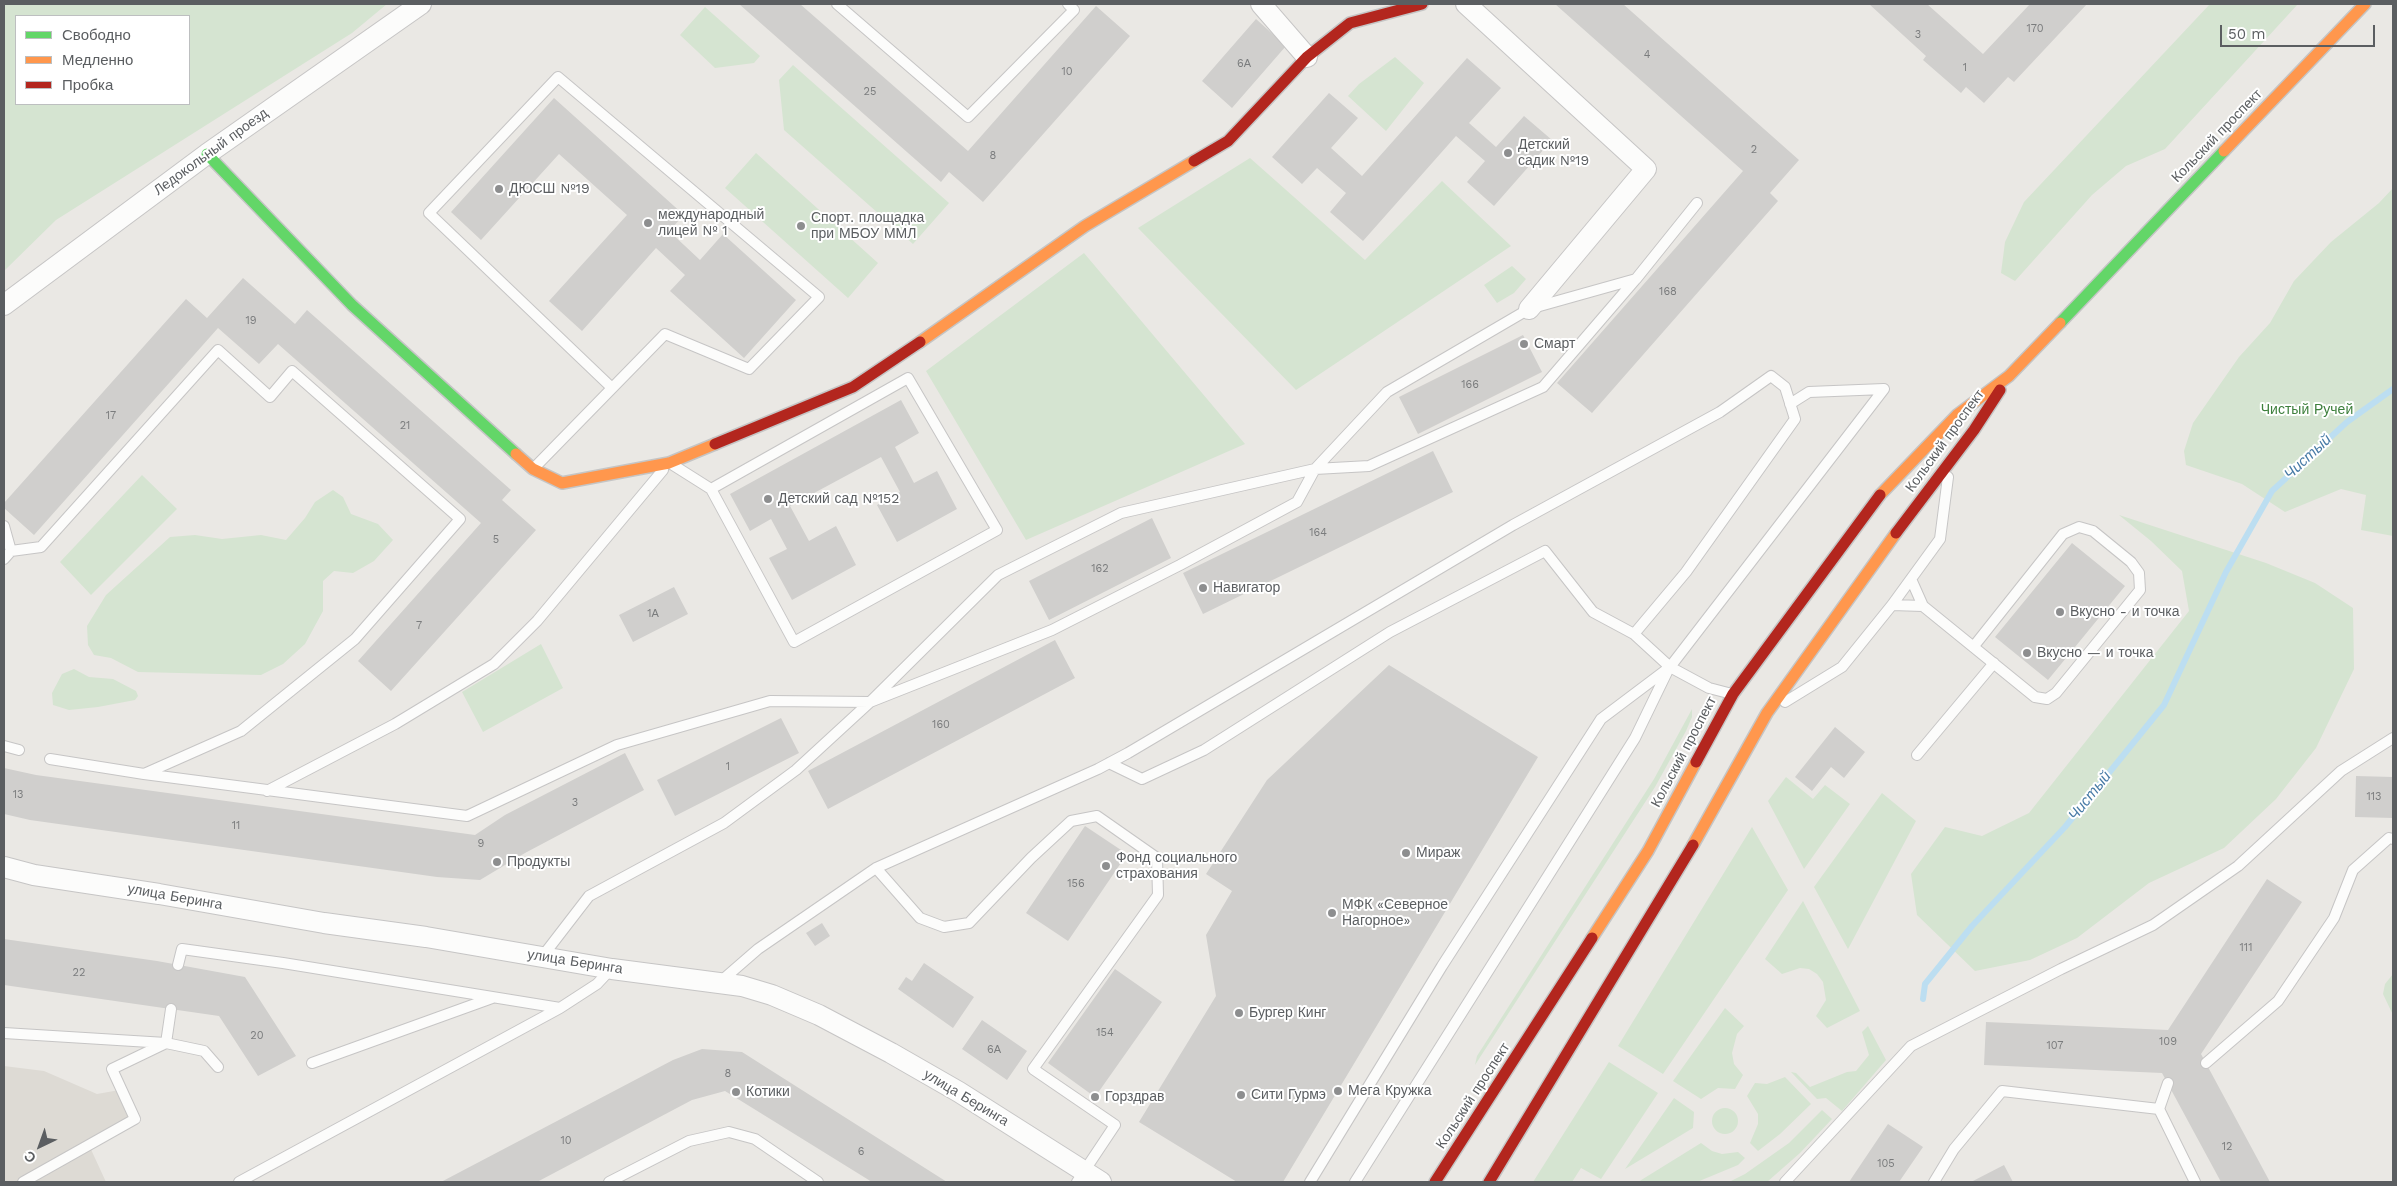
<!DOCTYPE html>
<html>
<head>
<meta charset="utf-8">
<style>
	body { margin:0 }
	#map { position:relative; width:2397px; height:1186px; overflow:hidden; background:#eae8e4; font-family:"Work Sans",sans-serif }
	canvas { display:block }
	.frame { position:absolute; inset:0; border:5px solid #5b5e61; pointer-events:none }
	.legend { position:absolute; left:15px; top:15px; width:175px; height:90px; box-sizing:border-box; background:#fff; border:1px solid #bdbfc0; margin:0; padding:6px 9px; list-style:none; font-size:15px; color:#5b5e61 }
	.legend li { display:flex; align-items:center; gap:10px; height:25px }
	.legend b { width:25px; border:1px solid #bdbfc0 }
	.north { position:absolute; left:15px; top:1121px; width:50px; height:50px; -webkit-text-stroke:4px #fff; paint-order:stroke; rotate:222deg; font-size:14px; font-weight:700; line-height:20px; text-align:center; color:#5b5e61 }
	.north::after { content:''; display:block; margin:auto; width:18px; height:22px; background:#5b5e61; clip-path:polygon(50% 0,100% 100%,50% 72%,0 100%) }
	.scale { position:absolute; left:2220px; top:25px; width:155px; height:22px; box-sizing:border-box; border:2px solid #5b5e61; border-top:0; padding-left:6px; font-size:15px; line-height:18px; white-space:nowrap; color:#5b5e61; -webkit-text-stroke:4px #fff; paint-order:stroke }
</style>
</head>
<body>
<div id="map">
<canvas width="2397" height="1186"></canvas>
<div class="frame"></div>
<ul class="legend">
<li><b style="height:6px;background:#63d668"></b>Свободно</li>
<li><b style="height:6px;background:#ff974d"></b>Медленно</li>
<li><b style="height:6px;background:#b3261e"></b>Пробка</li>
</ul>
<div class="north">С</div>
<div class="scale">50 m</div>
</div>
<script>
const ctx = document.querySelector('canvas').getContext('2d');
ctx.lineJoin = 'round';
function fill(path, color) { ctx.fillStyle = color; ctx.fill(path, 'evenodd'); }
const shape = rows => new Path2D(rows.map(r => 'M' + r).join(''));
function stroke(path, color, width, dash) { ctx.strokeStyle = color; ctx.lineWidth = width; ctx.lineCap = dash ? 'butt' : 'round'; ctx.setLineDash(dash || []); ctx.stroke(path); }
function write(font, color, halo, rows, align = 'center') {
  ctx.font = font + ' "Work Sans",sans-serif'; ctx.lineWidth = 4; ctx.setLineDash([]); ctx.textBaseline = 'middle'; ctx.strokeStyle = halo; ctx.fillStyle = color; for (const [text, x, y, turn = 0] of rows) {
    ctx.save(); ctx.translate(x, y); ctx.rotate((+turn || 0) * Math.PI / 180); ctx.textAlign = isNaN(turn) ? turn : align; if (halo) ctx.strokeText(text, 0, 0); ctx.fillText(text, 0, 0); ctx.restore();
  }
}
fill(shape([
	[4,1066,44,1071,97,1094,125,1089,131,1118,88,1143,106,1182,4,1182]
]), '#dddad4');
fill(shape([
	[4,4,387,4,352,33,56,220,4,271],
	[16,16,189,16,189,104,16,104],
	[2210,4,2298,4,2165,149,2126,166,2092,195,2015,281,2001,273,2005,242,2024,202],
	[705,7,760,56,754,63,715,68,680,35],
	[1395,57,1424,83,1386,131,1348,96,1359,84],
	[793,65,949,203,913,244,784,130,779,80],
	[756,153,878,263,848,298,725,188],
	[1250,158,1365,260,1442,181,1511,246,1296,390,1138,228],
	[2393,188,2393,536,2361,530,2366,495,2341,489,2285,512,2242,484,2186,465,2184,451,2193,423,2239,357,2270,323,2294,281,2331,242,2379,203],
	[1084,253,1245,444,1026,540,926,371],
	[1512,266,1526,279,1514,293,1497,303,1484,285],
	[142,475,177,509,91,595,60,562],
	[333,490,343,497,351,514,378,524,393,540,374,561,353,573,334,571,323,581,323,611,305,644,283,664,261,675,138,672,111,658,94,655,88,645,87,626,106,595,170,537,195,535,222,539,261,535,286,540,305,518,315,502],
	[2119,515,2266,563,2315,583,2353,608,2354,669,2316,748,2276,799,2224,848,2149,883,2077,938,2030,960,1975,971,1917,915,1911,874,1945,827,1982,836,2029,813,2189,611,2182,571,2151,541],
	[541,644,563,688,483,732,462,692],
	[74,669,89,677,113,679,136,691,138,696,135,700,98,707,69,710,53,705,52,693,62,674],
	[1692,709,1692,717,1686,731,1655,787,1475,1065,1477,1056,1654,779],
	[1786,777,1813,799,1825,785,1850,804,1804,869,1768,801],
	[1882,793,1916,821,1848,949,1814,887],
	[1752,827,1788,890,1663,1074,1618,1046],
	[1803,901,1860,1011,1827,1028,1816,1016,1826,1000,1823,982,1817,974,1809,969,1800,968,1782,974,1765,959],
	[2393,974,2393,1015,2383,994,2385,984],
	[1725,1008,1744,1026,1737,1034,1732,1053,1734,1064,1743,1075,1735,1089,1718,1088,1701,1099,1673,1081],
	[1868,1026,1886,1060,1842,1111,1826,1098,1817,1099,1791,1072,1796,1073,1810,1087,1847,1072,1856,1071,1869,1055,1862,1032],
	[1609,1062,1658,1093,1601,1179,1581,1168,1572,1182,1533,1182],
	[1785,1077,1811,1104,1780,1134,1758,1151,1750,1143,1758,1124,1758,1114,1747,1096,1755,1083,1767,1084],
	[1674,1098,1694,1112,1693,1128,1625,1169],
	'1712 1121a13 13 0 1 1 26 0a13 13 0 1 1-26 0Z',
	[1822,1110,1832,1119,1800,1153,1767,1182,1729,1182,1745,1174,1789,1143],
	[1701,1143,1712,1151,1722,1154,1738,1152,1745,1158,1738,1165,1697,1182,1638,1182]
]), '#d5e4d1');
stroke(shape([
	[1923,999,1925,984,1972,926,2065,827,2164,705,2226,572,2272,491,2347,422,2393,389]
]), '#bcdef1', 6);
fill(shape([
	[739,4,800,4,968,151,1096,6,1130,36,983,202,949,172,941,182],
	[1555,4,1623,4,1799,160,1770,193,1778,201,1592,413,1557,383,1743,171],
	[1869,4,1927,4,1983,54,2030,4,2087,4,2014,82,2008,77,1984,103,1966,87,1961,93,1923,60,1926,56],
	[1256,19,1286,46,1232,108,1202,81],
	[1467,58,1501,88,1469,123,1496,147,1524,116,1552,140,1494,206,1467,182,1485,161,1456,136,1363,241,1330,212,1346,193,1317,168,1302,184,1272,157,1329,93,1358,118,1331,148,1362,176],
	[554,98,684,215,669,231,700,260,723,234,796,300,744,358,670,291,685,275,656,248,582,331,549,301,627,215,559,154,481,240,451,212],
	[243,278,295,324,307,310,511,490,502,500,536,530,391,691,358,661,481,523,278,344,259,364,218,328,34,535,4,508,4,503,186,299,207,318],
	[1523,335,1542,372,1418,434,1399,397],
	[901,400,919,433,895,447,914,483,937,471,957,509,897,542,877,505,900,492,881,457,790,506,809,541,836,526,856,565,792,600,769,558,787,549,771,519,750,531,730,494],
	[1433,451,1453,492,1203,614,1183,573],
	[1152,518,1171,558,1049,620,1029,581],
	[2072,543,2125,586,2048,680,1995,637],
	[674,587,688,614,633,642,619,615],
	[1055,640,1075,678,828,809,808,771],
	[1389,665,1538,757,1283,1182,1237,1182,1139,1122,1216,996,1206,935,1232,891,1206,874,1267,780],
	[781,718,799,753,675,816,657,780],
	[1835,727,1865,752,1844,778,1831,767,1812,791,1795,777],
	[625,753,644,790,525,853,480,880,437,877,30,820,4,814,4,768,36,775,475,835,505,815],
	[2356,776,2393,777,2393,818,2355,817],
	[1085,826,1127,854,1068,941,1026,913],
	[2267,879,2302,902,2201,1054,2270,1182,2221,1182,2162,1073,1984,1065,1986,1022,2168,1030],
	[822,923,830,936,815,946,806,933],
	[4,939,157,961,245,977,296,1056,258,1076,219,1016,4,985],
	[924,963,974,997,953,1028,898,989,906,977,912,981],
	[1115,969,1162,1002,1095,1097,1048,1063],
	[982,1020,1027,1051,1007,1080,962,1049],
	[702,1049,742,1052,947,1182,872,1182,725,1091,692,1100,537,1182,441,1182,673,1060],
	[1888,1124,1923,1147,1899,1182,1849,1182],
	[2004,1165,2013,1182,1971,1182]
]), '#d0cfcd');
const lane = shape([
	[837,4,968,117,1074,10,1068,4],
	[673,465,711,489,794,642,997,530,908,378,711,489],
	[534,468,665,334,749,369,819,297,558,77,429,213,611,387],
	[4,526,11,551,41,547,218,350,270,397,292,371,460,519,355,639,241,731,144,774,467,816,617,745,770,701,870,702,998,575,1121,513,1315,469,1387,392,1529,309,1636,279,1697,203],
	[4,559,11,551],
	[1911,579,1923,606,2035,697,2047,699,2056,693,2140,590,2139,573,2131,562,2093,531,2079,527,2063,534,1974,646],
	[1892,605,1923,606],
	[1785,702,1842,667,1892,605,1940,539,1948,477],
	[4,746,19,750],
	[1917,755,1994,663],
	[50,759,144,774],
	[1109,763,1142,779,1204,750,1390,632,1545,551,1593,612,1634,634],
	[267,791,395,724,494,664,537,621,663,470],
	[876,868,920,918,944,927,969,923,1031,858,1071,821,1097,816,1157,858,1158,895,1033,1069,1115,1125,1077,1182],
	[542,957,589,896,724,823,796,770,870,702,1052,630,1180,565,1297,502,1315,469,1369,466,1543,387,1635,280],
	[178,965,182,949,283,963,560,1008,597,984,611,969],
	[720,982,758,949,876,868,1098,769,1128,753,1513,525,1720,412,1771,376,1785,387,1795,419,1686,572,1634,634,1670,667,1709,688,1732,694],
	[4,1033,166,1043,171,1009],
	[312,1063,492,998],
	[2206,1063,2278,1001,2334,918,2353,870,2389,838,2393,839],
	[2159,1109,2195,1182],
	[23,1182,135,1119,112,1069,166,1043,204,1051,218,1067],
	[239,1182,560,1008],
	[609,1182,689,1141,729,1132,755,1139,818,1182],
	[1310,1182,1442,966,1601,719,1670,667,1884,389,1809,392,1790,404],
	[1355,1182,1635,738,1668,670],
	[1785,1182,1911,1046,2061,969,2153,925,2238,866,2341,771,2393,738],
	[1934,1182,1954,1149,2002,1091,2159,1109,2168,1083]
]);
const street = shape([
	[1261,4,1307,57],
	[1466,4,1646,169,1529,309],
	[4,305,207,154,421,4],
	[4,867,34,875,159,894,324,923,426,937,612,969,742,986,772,995,819,1015,891,1053,959,1092,1101,1182]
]);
const fast = shape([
	[207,154,352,305,516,454],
	[2060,323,2224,151]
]);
const slow = shape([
	[2224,151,2365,4],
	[920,342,1085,226,1194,161],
	[516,454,533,469,562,483,669,463,715,444],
	[1880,495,1957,415,2009,376,2060,323],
	[1693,845,1767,713,1896,533],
	[1592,938,1648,851,1696,762]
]);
const jam = shape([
	[1194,161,1228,141,1307,57,1350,23,1422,4],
	[715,444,853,387,920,342],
	[1896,533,1974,430,2000,390],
	[1696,762,1733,694,1880,495],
	[1435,1182,1592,938],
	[1489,1182,1693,845]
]);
stroke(lane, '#c6c5c5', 12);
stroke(street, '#c6c5c5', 22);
stroke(fast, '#c5c5c5', 14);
stroke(slow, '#c5c5c5', 14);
stroke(jam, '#c5c5c5', 14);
stroke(lane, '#fcfcfb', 10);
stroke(street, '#fcfcfb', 20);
stroke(fast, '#63d668', 11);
stroke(slow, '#ff974d', 11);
stroke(jam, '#b3261e', 11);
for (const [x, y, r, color] of [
	[1508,153,5,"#8d8e8f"],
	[499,189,5,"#8d8e8f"],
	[648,223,5,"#8d8e8f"],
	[801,226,5,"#8d8e8f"],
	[1524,344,5,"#8d8e8f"],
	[768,499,5,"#8d8e8f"],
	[1203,588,5,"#8d8e8f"],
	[2060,612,5,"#8d8e8f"],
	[2027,653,5,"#8d8e8f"],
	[1406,853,5,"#8d8e8f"],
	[497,862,5,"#8d8e8f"],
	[1106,866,5,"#8d8e8f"],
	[1332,913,5,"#8d8e8f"],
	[1239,1013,5,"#8d8e8f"],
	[1338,1091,5,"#8d8e8f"],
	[736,1092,5,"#8d8e8f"],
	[1241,1095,5,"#8d8e8f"],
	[1095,1097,5,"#8d8e8f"]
]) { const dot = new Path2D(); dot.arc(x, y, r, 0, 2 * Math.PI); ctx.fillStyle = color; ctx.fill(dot); stroke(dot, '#fff', 2); }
write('11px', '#7a7c7d', null, [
	["170",2035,29],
	["3",1918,35],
	["4",1647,55],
	["6А",1244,64],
	["1",1965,68],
	["10",1067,72],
	["25",870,92],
	["2",1754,150],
	["8",993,156],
	["168",1668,292],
	["19",251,321],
	["166",1470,385],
	["17",111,416],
	["21",405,426],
	["164",1318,533],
	["5",496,540],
	["162",1100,569],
	["1А",653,614],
	["7",419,626],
	["160",941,725],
	["1",728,767],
	["13",18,795],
	["113",2374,797],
	["3",575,803],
	["11",236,826],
	["9",481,844],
	["156",1076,884],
	["111",2246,948],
	["22",79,973],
	["154",1105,1033],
	["20",257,1036],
	["109",2168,1042],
	["107",2055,1046],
	["6А",994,1050],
	["8",728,1074],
	["10",566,1141],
	["12",2227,1147],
	["6",861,1152],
	["105",1886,1164]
]);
write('14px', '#5b5e61', '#fff', [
	["Кольский проспект",2217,136,-46],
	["Ледокольный проезд",211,152,-36],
	["Кольский проспект",1945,441,-54],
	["Кольский проспект",1684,752,-62],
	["улица Беринга",175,897,10],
	["улица Беринга",575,962,9],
	["Кольский проспект",1473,1096,-57],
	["улица Беринга",966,1098,31]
]);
write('14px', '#5b5e61', '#fff', [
	["Детский",1518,145],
	["садик №19",1518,161],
	["ДЮСШ №19",509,189],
	["международный",658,215],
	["лицей № 1",658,231],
	["Спорт. площадка",811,218],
	["при МБОУ ММЛ",811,234],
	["Смарт",1534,344],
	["Детский сад №152",778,499],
	["Навигатор",1213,588],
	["Вкусно - и точка",2070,612],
	["Вкусно — и точка",2037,653],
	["Мираж",1416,853],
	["Фонд социального",1116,858],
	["страхования",1116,874],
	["Продукты",507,862],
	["МФК «Северное",1342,905],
	["Нагорное»",1342,921],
	["Бургер Кинг",1249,1013],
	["Мега Кружка",1348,1091],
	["Котики",746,1092],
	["Сити Гурмэ",1251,1095],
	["Горздрав",1105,1097]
], 'left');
write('14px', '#3d7f3c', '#fff', [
	["Чистый Ручей",2307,410]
]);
write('italic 15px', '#487ba6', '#fff', [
	["Чистый",2308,457,-43],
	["Чистый",2090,796,-51]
]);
</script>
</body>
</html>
